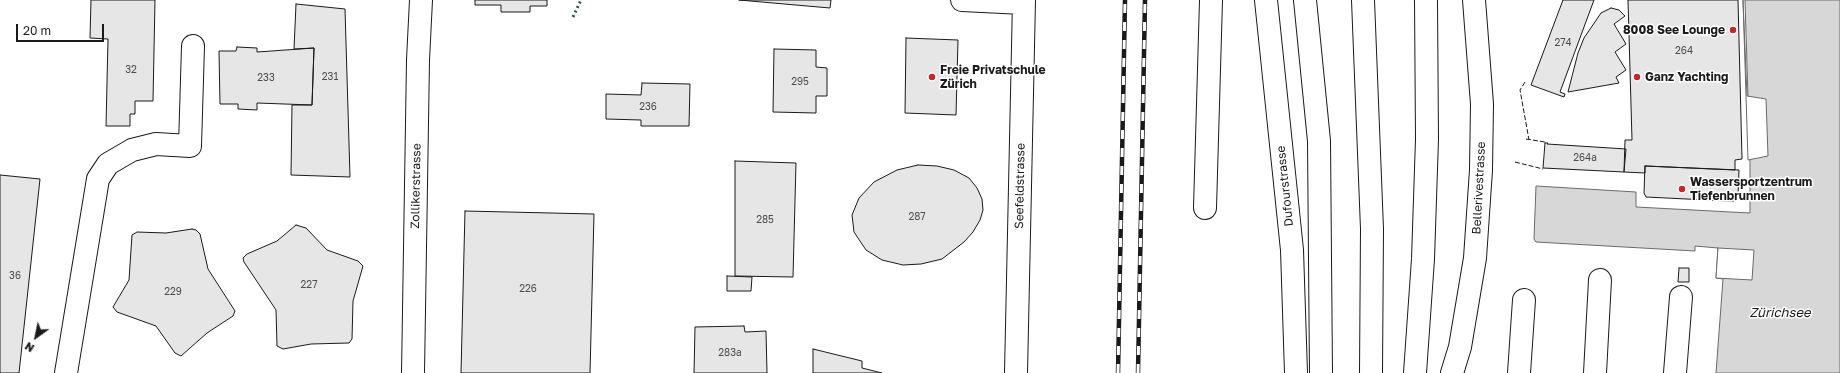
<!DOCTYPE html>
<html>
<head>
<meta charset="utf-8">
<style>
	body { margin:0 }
	#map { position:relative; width:1840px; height:373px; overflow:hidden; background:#fff; font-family:"Golos Text",sans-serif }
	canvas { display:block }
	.north { position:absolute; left:16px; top:317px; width:40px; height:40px; -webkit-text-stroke:3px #fff; paint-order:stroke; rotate:213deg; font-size:11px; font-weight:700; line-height:16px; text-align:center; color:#1a1a1a }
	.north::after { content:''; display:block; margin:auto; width:14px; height:18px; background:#1a1a1a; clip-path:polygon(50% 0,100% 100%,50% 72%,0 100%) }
	.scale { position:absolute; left:16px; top:24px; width:88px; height:18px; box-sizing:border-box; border:2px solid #1a1a1a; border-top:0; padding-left:5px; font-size:12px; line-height:14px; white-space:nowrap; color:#1a1a1a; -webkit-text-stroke:3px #fff; paint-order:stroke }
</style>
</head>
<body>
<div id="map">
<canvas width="1840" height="373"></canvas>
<div class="north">N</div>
<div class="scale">20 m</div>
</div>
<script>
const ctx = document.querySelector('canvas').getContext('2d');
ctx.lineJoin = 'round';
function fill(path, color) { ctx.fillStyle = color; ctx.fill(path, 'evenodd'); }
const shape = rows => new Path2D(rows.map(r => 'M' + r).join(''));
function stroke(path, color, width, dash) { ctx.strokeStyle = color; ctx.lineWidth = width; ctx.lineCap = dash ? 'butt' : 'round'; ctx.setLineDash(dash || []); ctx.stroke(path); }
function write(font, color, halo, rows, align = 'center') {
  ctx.font = font + ' "Golos Text",sans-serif'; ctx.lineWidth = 3; ctx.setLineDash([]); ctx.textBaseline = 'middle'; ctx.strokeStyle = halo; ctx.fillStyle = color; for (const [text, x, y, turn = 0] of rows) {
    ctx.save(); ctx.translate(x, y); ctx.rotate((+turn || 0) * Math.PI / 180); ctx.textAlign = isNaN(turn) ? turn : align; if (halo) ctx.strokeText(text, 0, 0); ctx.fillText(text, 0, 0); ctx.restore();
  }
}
const water = shape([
	[1745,0,1840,0,1840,373,1716,373,1723,279,1716,278,1718,248,1695,246,1695,251,1536,242,1534,239,1536,186,1636,192,1636,207,1750,213,1750,163,1745,0]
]);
fill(water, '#d7d7d7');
stroke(water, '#6a6a6a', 1);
const pier = shape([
	[1743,0,1747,96,1766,99,1768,156,1748,160,1743,0],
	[1718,248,1754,250,1752,280,1716,278,1718,248]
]);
fill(pier, '#fff');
stroke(pier, '#6a6a6a', 1);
const building = shape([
	[91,0,155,0,153,101,135,101,135,114,130,114,130,126,106,126,108,39,90,38,91,0],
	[475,0,547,0,547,6,530,6,530,12,501,12,501,5,475,5,475,0],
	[739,0,831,0,830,8,739,0],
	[1563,0,1594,0,1560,92,1565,94,1564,97,1531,85,1563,0],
	[1628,0,1738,0,1742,159,1735,160,1735,170,1645,166,1645,173,1624,172,1625,140,1632,140,1628,0],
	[296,4,345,9,350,177,291,175,292,105,312,105,314,48,294,49,296,4],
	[1611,8,1619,10,1625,16,1614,24,1626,44,1615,52,1626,70,1616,77,1619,83,1568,92,1578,53,1584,38,1601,13,1611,8],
	[906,38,958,40,956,115,905,113,906,38],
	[237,47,257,48,257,52,314,48,312,105,257,103,257,110,238,109,238,104,220,104,219,51,236,51,237,47],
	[774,49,816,50,816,67,827,68,827,96,816,96,816,113,773,112,774,49],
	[642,83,690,84,689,126,641,126,641,120,606,119,606,94,641,95,642,83],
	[1545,143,1548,143,1547,144,1626,149,1624,172,1543,168,1545,143],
	[735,161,796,163,793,277,735,276,735,161],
	[918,165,937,166,954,170,969,178,977,188,982,199,983,210,980,220,973,232,964,242,942,259,921,264,903,265,882,260,866,250,854,232,852,215,859,198,874,182,897,170,918,165],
	[1645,166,1739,170,1738,196,1734,201,1727,201,1646,197,1644,193,1645,166],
	[0,175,40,179,19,373,0,373,0,175],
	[465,211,594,214,590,373,461,373,465,211],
	[296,225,306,228,327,250,358,261,363,266,353,301,352,339,349,343,311,344,283,349,277,346,276,310,244,262,243,258,247,254,277,241,296,225],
	[192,229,196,230,200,234,208,269,235,311,233,316,207,333,181,356,175,353,156,326,117,312,113,307,129,280,132,235,137,232,166,233,192,229],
	[1679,268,1689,268,1689,282,1678,282,1679,268],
	[727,276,752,277,751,291,727,291,727,276],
	[744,326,745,332,766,331,767,373,694,373,695,327,744,326],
	[813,349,862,361,862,368,882,373,813,373,813,349]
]);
fill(building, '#e6e6e6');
stroke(building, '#1a1a1a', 1);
const minor = shape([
	[962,0,1023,3],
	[1205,208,1211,0],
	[66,373,98,179,108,164,132,150,156,144,190,146,193,46],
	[413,373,418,60,421,0],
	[1016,373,1024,0],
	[1452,373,1460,347,1475,258,1481,170,1482,104,1474,0],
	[1519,373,1524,300],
	[1595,373,1600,280],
	[1675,373,1681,297]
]);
const major = shape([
	[1266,0,1292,250,1296,373],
	[1305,0,1319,141,1321,373],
	[1363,0,1372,229,1371,373],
	[1415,373,1423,259,1427,139,1426,0]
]);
stroke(minor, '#1a1a1a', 24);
stroke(major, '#1a1a1a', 24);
stroke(minor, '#fff', 22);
stroke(major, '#fff', 22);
const rail = shape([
	[1118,373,1125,0],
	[1138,373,1145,0]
]);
stroke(rail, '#1a1a1a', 4.5);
stroke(rail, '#fff', 3, [9]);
stroke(shape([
	[573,17,581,0]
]), '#2b5a34', 3, [2, 3]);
stroke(shape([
	[1525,82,1520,90,1529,140],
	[1526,139,1545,142],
	[1515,162,1543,169]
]), '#1a1a1a', 1, [5, 2]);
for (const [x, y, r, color] of [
	[1733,30,4,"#c62828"],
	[932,77,4,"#c62828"],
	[1637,77,4,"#c62828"],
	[1682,189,4,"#c62828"]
]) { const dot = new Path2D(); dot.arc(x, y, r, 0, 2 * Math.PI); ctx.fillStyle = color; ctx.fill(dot); stroke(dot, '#fff', 1.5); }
write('10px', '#4d4d4d', null, [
	["274",1563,43],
	["264",1684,51],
	["32",131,70],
	["231",330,77],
	["233",266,78],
	["295",800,82],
	["236",648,107],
	["264a",1585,158],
	["287",917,217],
	["285",765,220],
	["36",15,276],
	["227",309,285],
	["226",528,289],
	["229",173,292],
	["283a",730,353]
]);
write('bold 12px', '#1a1a1a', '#fff', [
	["8008 See Lounge",1725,30,"right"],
	["Freie Privatschule",940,70],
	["Zürich",940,84],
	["Ganz Yachting",1645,77],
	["Wassersportzentrum",1690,182],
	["Tiefenbrunnen",1690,196]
], 'left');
write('12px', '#1a1a1a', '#fff', [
	["Zollikerstrasse",416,186,-89],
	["Seefeldstrasse",1020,186,-89],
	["Dufourstrasse",1285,186,-96],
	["Bellerivestrasse",1479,188,-87]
]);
write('italic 13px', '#1a1a1a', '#fff', [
	["Zürichsee",1780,313]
]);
</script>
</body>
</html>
